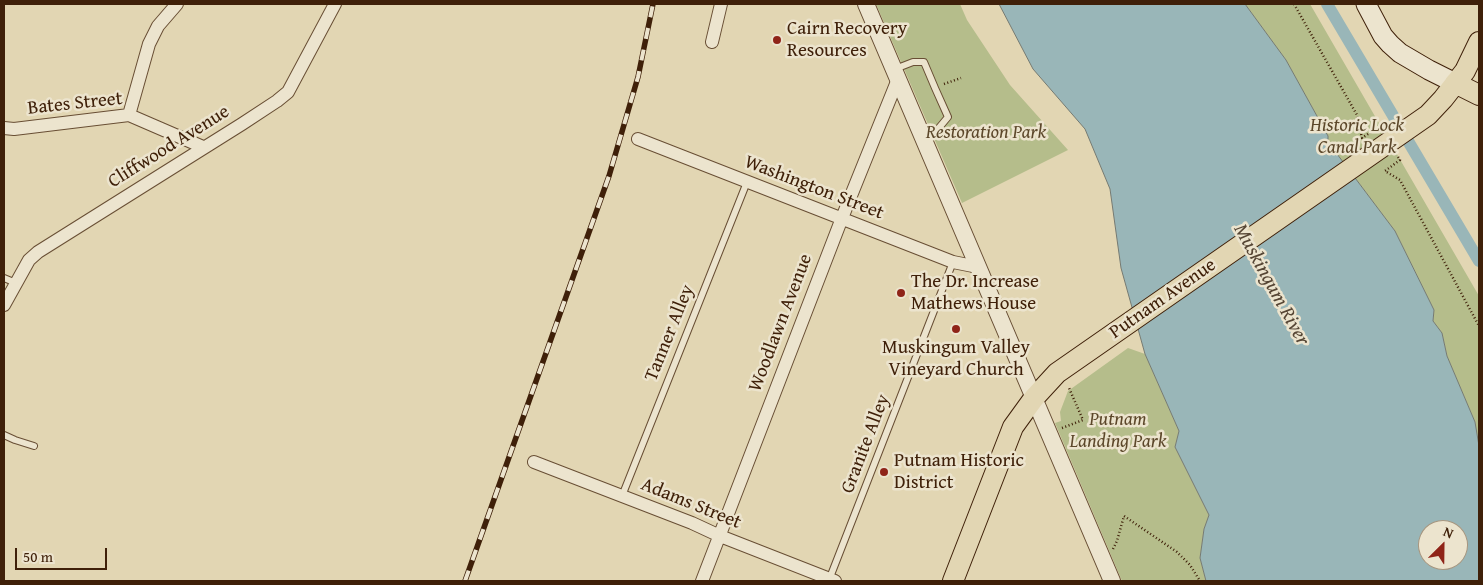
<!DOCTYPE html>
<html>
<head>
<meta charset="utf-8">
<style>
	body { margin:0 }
	#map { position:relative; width:1483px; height:585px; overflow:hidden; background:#e2d6b3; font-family:"Gentium Book Plus",serif }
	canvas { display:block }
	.frame { position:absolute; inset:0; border:5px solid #3f2009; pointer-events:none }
	.north { position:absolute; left:1418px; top:520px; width:50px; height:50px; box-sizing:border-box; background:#ece4ce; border:1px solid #a7967f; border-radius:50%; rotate:23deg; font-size:14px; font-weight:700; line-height:20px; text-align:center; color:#3f2009 }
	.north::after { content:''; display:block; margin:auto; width:18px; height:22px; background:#8f2418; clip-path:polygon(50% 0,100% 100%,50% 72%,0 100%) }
	.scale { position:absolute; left:15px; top:548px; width:92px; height:22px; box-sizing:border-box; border:2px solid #3f2009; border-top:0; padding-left:6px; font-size:15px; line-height:18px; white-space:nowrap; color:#3f2009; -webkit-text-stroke:4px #ece4ce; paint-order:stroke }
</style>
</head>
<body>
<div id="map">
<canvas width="1483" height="585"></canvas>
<div class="frame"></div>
<div class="north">N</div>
<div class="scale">50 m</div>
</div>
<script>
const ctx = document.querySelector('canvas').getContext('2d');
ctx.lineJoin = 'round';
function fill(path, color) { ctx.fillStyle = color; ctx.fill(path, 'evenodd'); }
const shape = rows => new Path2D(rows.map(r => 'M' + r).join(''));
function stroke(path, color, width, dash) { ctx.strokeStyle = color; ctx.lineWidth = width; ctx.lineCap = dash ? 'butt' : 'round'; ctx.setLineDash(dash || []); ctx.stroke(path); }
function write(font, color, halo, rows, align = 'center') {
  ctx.font = font + ' "Gentium Book Plus",serif'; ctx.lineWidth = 5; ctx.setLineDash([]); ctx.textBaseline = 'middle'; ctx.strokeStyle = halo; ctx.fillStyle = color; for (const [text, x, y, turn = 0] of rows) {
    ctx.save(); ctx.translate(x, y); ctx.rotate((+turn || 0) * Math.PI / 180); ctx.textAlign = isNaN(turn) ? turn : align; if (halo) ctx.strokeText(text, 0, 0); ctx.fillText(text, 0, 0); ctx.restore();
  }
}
fill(shape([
	[876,4,960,4,967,20,1010,85,1068,150,962,203],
	[1245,4,1310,4,1479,296,1479,446,1475,422,1447,356,1442,333,1433,321,1434,310,1395,231,1328,142,1328,136,1286,60],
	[1128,348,1145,354,1179,431,1175,447,1209,515,1204,529,1200,558,1206,581,1122,581,1055,423,1061,421,1060,412,1068,391]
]), '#b5bd8b');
const water = shape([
	[999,4,1245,4,1286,60,1328,136,1328,142,1395,231,1434,310,1433,321,1442,333,1447,356,1475,422,1479,446,1479,581,1206,581,1200,558,1204,529,1209,515,1175,447,1179,431,1145,354,1121,268,1110,189,1085,129,1033,69,999,4],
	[1428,530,1458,530,1458,560,1428,560,1428,530]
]);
fill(water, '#99b6b8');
stroke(water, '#757a72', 1);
stroke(shape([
	[1327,4,1479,261]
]), '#99b6b8', 12);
const service = shape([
	[895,69,913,62,924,62,935,88,948,117,927,142],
	[4,278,16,283],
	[4,435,15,440,34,446],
	[622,496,747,182],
	[829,580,953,262]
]);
const minor = shape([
	[712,42,721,4],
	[129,115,149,44,158,26,177,4],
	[4,128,14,129,129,115,203,147],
	[638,139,953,262,978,267],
	[4,305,29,260,38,252,242,124,277,101,288,92,335,4],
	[534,462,692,523,720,536,835,581],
	[702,581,842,218,898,79]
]);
const tertiary = shape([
	[866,4,1112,581]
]);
const secondary = shape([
	[1366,4,1383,36,1390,44,1400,53,1429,70,1455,83]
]);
const primary = shape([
	[1455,83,1479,95],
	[953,581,1013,427,1034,398,1057,373,1428,115,1443,99,1465,71,1479,42]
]);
stroke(service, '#684e34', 8);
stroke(minor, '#684e34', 14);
stroke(tertiary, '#684e34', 18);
stroke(secondary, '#3f2009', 21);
stroke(primary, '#3f2009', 22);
stroke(shape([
	[1294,4,1357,115,1362,138,1377,128,1379,130],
	[944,84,961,78],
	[1398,157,1400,160,1385,171,1400,180,1479,326],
	[1062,428,1083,420,1069,388],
	[1113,549,1117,541,1124,516,1177,552,1190,565,1200,581]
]), '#3f2009', 2.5, [1, 2.5]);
stroke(service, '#ece4ce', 6);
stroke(minor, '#ece4ce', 12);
stroke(tertiary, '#ece4ce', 16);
stroke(secondary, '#ece4ce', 19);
stroke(primary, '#e2d6b3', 20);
const rail = shape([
	[465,581,609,176,638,77,653,4]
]);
stroke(rail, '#3f2009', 5.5);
stroke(rail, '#ece4ce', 4, [11]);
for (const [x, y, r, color] of [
	[777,40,5,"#8f2418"],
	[901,293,5,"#8f2418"],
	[956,329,5,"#8f2418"],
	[884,472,5,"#8f2418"]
]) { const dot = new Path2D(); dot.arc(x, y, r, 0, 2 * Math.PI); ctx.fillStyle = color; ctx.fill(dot); stroke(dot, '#ece4ce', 2); }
write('19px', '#3f2009', '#ece4ce', [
	["Cairn Recovery",787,29],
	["Resources",787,51],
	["The Dr. Increase",911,282],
	["Mathews House",911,304],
	["Muskingum Valley",956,348,"center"],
	["Vineyard Church",956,370,"center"],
	["Putnam Historic",894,461],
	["District",894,483]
], 'left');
write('19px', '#3f2009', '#ece4ce', [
	["Bates Street",75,104,-6],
	["Cliffwood Avenue",169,147,-32],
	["Washington Street",814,188,21],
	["Putnam Avenue",1163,299,-35],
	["Woodlawn Avenue",781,323,-69],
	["Tanner Alley",670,333,-68],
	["Granite Alley",866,444,-69],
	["Adams Street",691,504,22]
]);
write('italic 19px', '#5c472a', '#ece4ce', [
	["Historic Lock",1357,126],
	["Canal Park",1357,148],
	["Restoration Park",986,133],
	["Putnam",1118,420],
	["Landing Park",1118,442]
]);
write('italic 20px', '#564635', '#ece4ce', [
	["Muskingum River",1271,285,61]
]);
</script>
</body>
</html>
